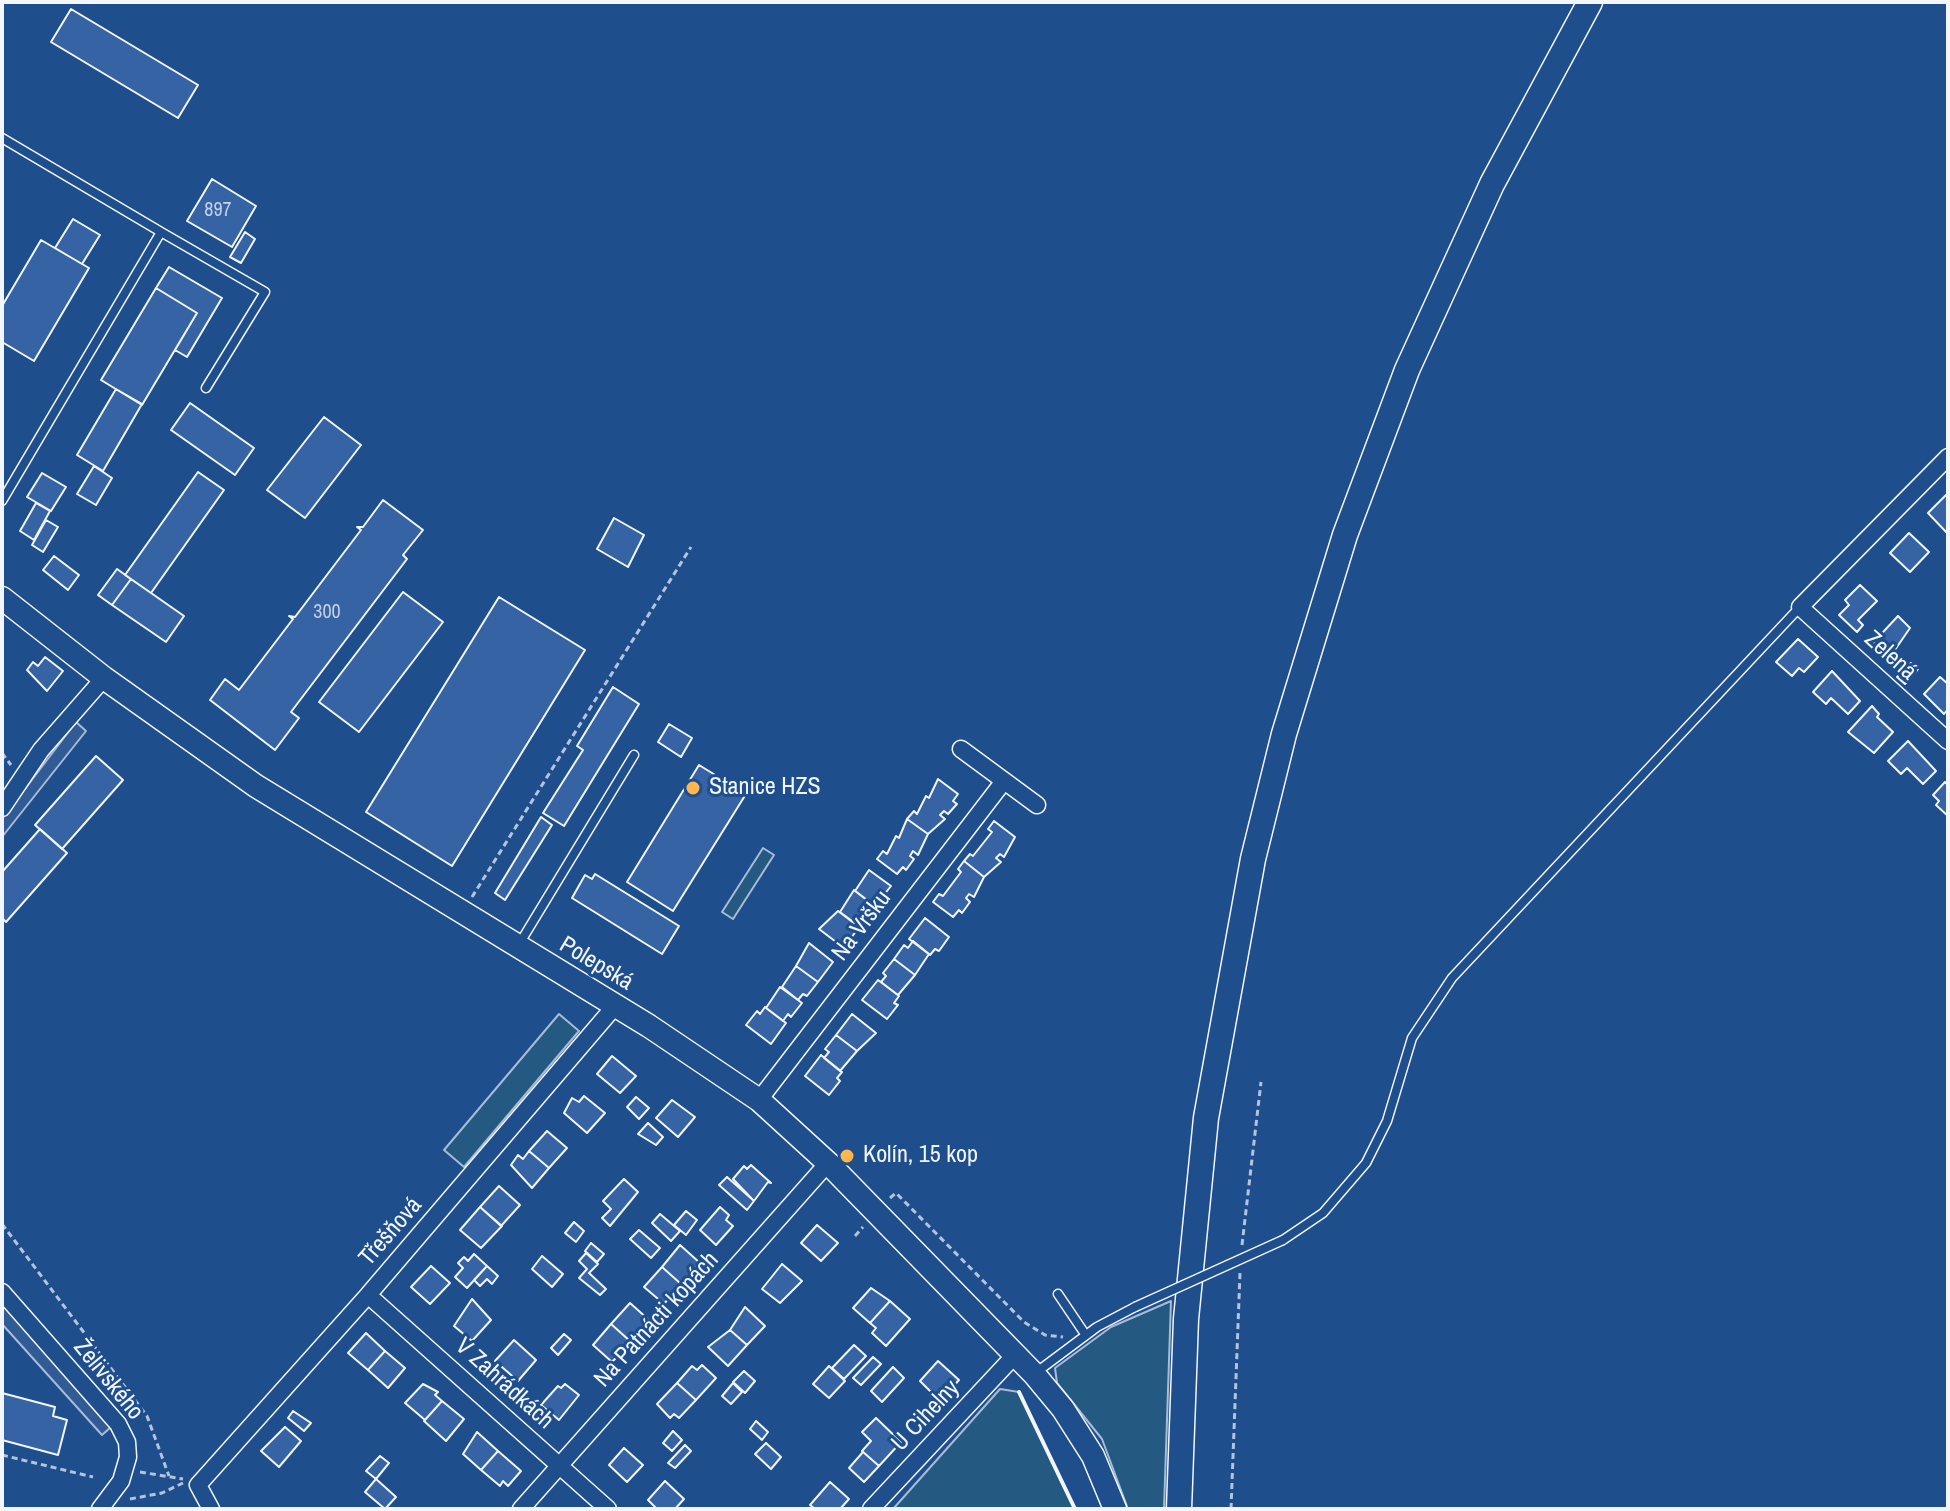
<!DOCTYPE html>
<html>
<head>
<meta charset="utf-8">
<style>
	body { margin:0 }
	#map { position:relative; width:1950px; height:1511px; overflow:hidden; background:#1f4e8c; font-family:"Archivo Narrow",sans-serif }
	canvas { display:block }
	.frame { position:absolute; inset:0; border:4px solid #f2f6ff; pointer-events:none }
</style>
</head>
<body>
<div id="map">
<canvas width="1950" height="1511"></canvas>
<div class="frame"></div>
</div>
<script>
const ctx = document.querySelector('canvas').getContext('2d');
ctx.lineJoin = 'round';
function fill(path, color) { ctx.fillStyle = color; ctx.fill(path, 'evenodd'); }
const shape = rows => new Path2D(rows.map(r => 'M' + r).join(''));
function stroke(path, color, width, dash) { ctx.strokeStyle = color; ctx.lineWidth = width; ctx.lineCap = dash ? 'butt' : 'round'; ctx.setLineDash(dash || []); ctx.stroke(path); }
function write(font, color, halo, rows, align = 'center') {
  ctx.font = font + ' "Archivo Narrow",sans-serif'; ctx.lineWidth = 6; ctx.setLineDash([]); ctx.textBaseline = 'middle'; ctx.strokeStyle = halo; ctx.fillStyle = color; for (const [text, x, y, turn = 0] of rows) {
    ctx.save(); ctx.translate(x, y); ctx.rotate((+turn || 0) * Math.PI / 180); ctx.textAlign = isNaN(turn) ? turn : align; if (halo) ctx.strokeText(text, 0, 0); ctx.fillText(text, 0, 0); ctx.restore();
  }
}
const green = shape([
	[763,848,774,855,733,919,722,912,763,848],
	[559,1014,579,1031,464,1167,444,1150,559,1014],
	[1171,1301,1164,1509,1128,1509,1102,1439,1057,1383,1055,1368,1111,1327,1171,1301],
	[1000,1389,1019,1392,1075,1509,893,1509,1000,1389]
]);
fill(green, '#245a82');
stroke(green, '#a8bbd7', 2);
const parking = shape([
	[76,722,86,731,2,837,2,819,76,722],
	[2,1304,111,1427,102,1435,2,1324,2,1304]
]);
fill(parking, '#305b95');
stroke(parking, '#a8bbd7', 2);
const building = shape([
	[71,9,198,85,178,118,51,42,71,9],
	[212,179,256,206,232,247,187,221,212,179],
	[73,219,100,235,82,264,55,248,73,219],
	[245,232,255,239,241,263,230,257,245,232],
	[41,240,89,268,34,361,2,342,2,306,41,240],
	[169,267,222,298,187,357,175,350,197,313,156,288,169,267],
	[156,288,197,313,142,405,101,380,156,288],
	[116,389,142,404,103,471,77,455,116,389],
	[190,403,254,448,235,475,171,430,190,403],
	[324,417,361,445,305,518,267,490,324,417],
	[94,466,112,478,96,505,77,494,94,466],
	[198,472,224,490,151,593,125,575,198,472],
	[42,473,66,487,51,511,27,497,42,473],
	[1946,495,1948,497,1948,534,1928,513,1946,495],
	[383,500,423,530,403,555,407,559,291,712,299,718,275,750,210,700,225,679,239,690,293,619,289,616,295,617,361,530,357,527,363,527,383,500],
	[36,503,50,511,34,540,20,531,36,503],
	[614,518,644,535,628,567,597,549,614,518],
	[46,520,58,527,43,552,32,545,46,520],
	[1909,533,1929,552,1910,572,1890,553,1909,533],
	[54,556,79,575,68,590,43,570,54,556],
	[117,569,131,579,112,605,98,595,117,569],
	[131,579,184,616,166,642,112,605,131,579],
	[1860,585,1877,601,1858,620,1863,625,1857,632,1839,615,1849,605,1845,600,1860,585],
	[403,592,443,622,359,732,319,702,403,592],
	[499,597,585,650,452,866,366,812,499,597],
	[1898,616,1910,628,1888,660,1872,644,1898,616],
	[1798,639,1818,657,1804,672,1799,668,1792,676,1776,662,1798,639],
	[45,657,63,671,47,691,27,670,33,662,38,666,45,657],
	[1911,663,1918,669,1905,684,1897,677,1911,663],
	[1832,671,1860,701,1848,714,1831,698,1826,704,1813,692,1832,671],
	[1940,677,1948,684,1948,709,1944,714,1924,694,1940,677],
	[613,687,639,704,564,826,543,813,583,750,577,746,613,687],
	[1872,706,1879,714,1877,717,1893,732,1874,753,1848,732,1872,706],
	[669,724,692,738,681,757,658,742,669,724],
	[1908,741,1936,771,1923,784,1907,768,1901,774,1888,761,1908,741],
	[96,756,123,780,62,849,35,825,96,756],
	[699,765,746,794,673,911,627,882,699,765],
	[938,779,958,794,953,801,957,804,948,814,944,811,940,815,945,819,928,834,907,819,914,811,917,814,926,796,929,798,938,779],
	[1945,782,1948,785,1948,816,1936,805,1939,801,1933,795,1945,782],
	[541,817,552,825,505,900,495,893,541,817],
	[907,819,928,834,918,855,913,851,910,856,914,859,906,870,903,867,897,874,877,859,883,851,887,854,896,836,899,838,907,819],
	[994,821,1015,837,1004,857,1000,854,996,858,1001,862,984,877,964,861,970,854,973,856,992,832,988,829,994,821],
	[40,829,67,853,6,922,2,918,2,872,40,829],
	[964,861,984,877,974,897,969,894,966,898,970,902,962,913,959,910,953,917,933,902,939,894,943,896,961,872,958,869,964,861],
	[869,870,891,886,880,900,876,898,872,904,855,891,869,870],
	[595,874,679,926,662,954,572,898,585,875,592,879,595,874],
	[854,890,875,906,864,921,861,918,856,924,840,912,854,890],
	[838,911,859,927,844,948,819,929,838,911],
	[925,918,949,937,939,951,935,949,930,955,909,939,925,918],
	[913,941,929,954,915,975,894,959,904,945,908,948,913,941],
	[809,943,833,962,818,982,796,966,809,943],
	[894,959,915,975,898,995,881,982,886,976,883,973,894,959],
	[796,966,818,982,807,996,803,994,798,1000,782,987,796,966],
	[878,980,899,996,894,1003,898,1005,887,1019,862,1000,878,980],
	[780,987,802,1003,791,1017,788,1014,783,1021,766,1008,780,987],
	[765,1007,786,1023,771,1044,746,1025,757,1011,760,1014,765,1007],
	[852,1014,876,1033,857,1051,836,1035,852,1014],
	[836,1035,857,1051,840,1071,824,1058,829,1052,825,1049,836,1035],
	[821,1055,842,1072,837,1078,840,1081,829,1095,805,1076,821,1055],
	[612,1056,636,1076,620,1093,597,1074,612,1056],
	[584,1096,605,1113,587,1133,564,1113,572,1098,579,1102,584,1096],
	[636,1097,649,1108,639,1119,627,1107,636,1097],
	[672,1100,695,1117,678,1137,656,1118,672,1100],
	[648,1123,663,1137,656,1145,638,1134,648,1123],
	[547,1131,567,1148,549,1168,529,1151,547,1131],
	[529,1151,549,1168,532,1188,511,1165,518,1155,523,1159,529,1151],
	[751,1165,771,1183,768,1182,754,1201,733,1179,744,1166,747,1169,751,1165],
	[727,1177,754,1201,747,1210,719,1185,727,1177],
	[624,1179,638,1192,610,1226,602,1218,611,1209,603,1201,624,1179],
	[499,1186,520,1205,501,1226,480,1207,499,1186],
	[480,1207,502,1226,481,1248,460,1230,480,1207],
	[720,1207,729,1215,726,1220,733,1226,716,1245,700,1230,720,1207],
	[686,1211,697,1220,686,1235,674,1225,686,1211],
	[660,1214,680,1231,671,1241,652,1223,660,1214],
	[574,1222,584,1231,576,1242,565,1233,574,1222],
	[817,1225,838,1243,821,1261,801,1243,817,1225],
	[639,1230,660,1248,651,1258,630,1239,639,1230],
	[591,1243,604,1254,597,1262,585,1251,591,1243],
	[680,1245,700,1263,681,1284,662,1267,680,1245],
	[586,1253,598,1264,589,1273,606,1289,600,1295,579,1278,587,1269,579,1261,586,1253],
	[474,1254,487,1266,467,1288,455,1277,463,1268,458,1263,464,1257,468,1261,474,1254],
	[542,1256,563,1274,552,1287,532,1269,542,1256],
	[782,1264,802,1281,780,1303,762,1289,782,1264],
	[431,1266,450,1283,430,1304,411,1287,431,1266],
	[487,1266,498,1276,492,1284,487,1279,480,1286,474,1280,487,1266],
	[662,1267,681,1284,664,1304,644,1287,662,1267],
	[871,1288,890,1301,870,1323,853,1308,871,1288],
	[472,1299,491,1320,472,1341,454,1326,472,1299],
	[890,1301,910,1319,886,1346,872,1333,876,1328,870,1323,890,1301],
	[630,1303,649,1320,630,1341,611,1324,630,1303],
	[745,1307,765,1326,747,1345,730,1330,745,1307],
	[611,1324,631,1342,612,1362,593,1345,611,1324],
	[730,1330,747,1345,728,1366,708,1347,730,1330],
	[366,1333,385,1351,368,1370,348,1353,366,1333],
	[564,1334,571,1340,558,1355,551,1348,564,1334],
	[514,1340,536,1360,518,1381,495,1361,514,1340],
	[854,1345,866,1356,844,1379,832,1368,854,1345],
	[385,1351,405,1368,388,1388,368,1370,385,1351],
	[873,1357,881,1364,861,1385,853,1378,873,1357],
	[938,1361,959,1380,940,1401,920,1381,938,1361],
	[702,1365,716,1378,696,1400,677,1383,692,1366,697,1370,702,1365],
	[829,1366,845,1381,829,1398,813,1384,829,1366],
	[893,1367,904,1378,882,1402,871,1391,893,1367],
	[744,1371,755,1381,745,1393,733,1382,744,1371],
	[677,1383,696,1400,679,1418,674,1414,670,1418,657,1404,677,1383],
	[733,1383,742,1392,731,1404,722,1396,733,1383],
	[423,1384,438,1392,435,1395,442,1401,425,1420,405,1403,423,1384],
	[565,1384,579,1395,559,1420,541,1405,558,1386,561,1388,565,1384],
	[2,1393,55,1407,53,1416,67,1420,58,1455,2,1440,2,1393],
	[442,1401,464,1419,446,1441,424,1421,442,1401],
	[293,1411,311,1423,304,1431,288,1418,293,1411],
	[876,1418,901,1442,879,1466,862,1451,871,1441,862,1432,876,1418],
	[756,1421,768,1432,762,1440,750,1429,756,1421],
	[285,1427,301,1441,279,1467,261,1451,285,1427],
	[673,1431,682,1440,672,1451,663,1443,673,1431],
	[477,1432,498,1451,481,1470,463,1454,477,1432],
	[766,1443,781,1457,771,1469,755,1454,766,1443],
	[685,1445,691,1451,675,1468,668,1463,685,1445],
	[624,1448,643,1465,627,1482,609,1465,624,1448],
	[498,1451,521,1471,508,1486,503,1481,500,1486,481,1470,498,1451],
	[863,1452,879,1466,864,1482,849,1468,863,1452],
	[380,1456,389,1463,376,1479,366,1471,380,1456],
	[376,1479,396,1497,385,1509,365,1492,376,1479],
	[665,1481,684,1499,675,1509,657,1509,648,1500,665,1481],
	[830,1482,849,1499,840,1509,815,1509,810,1505,830,1482]
]);
fill(building, '#3563a3');
stroke(building, '#f2f6ff', 2);
const service = shape([
	[2,138,161,232],
	[2,501,161,232,265,292,206,388],
	[518,946,634,755],
	[1283,1240,1323,1213,1366,1163,1387,1121,1412,1038,1452,978,1800,607],
	[1058,1294,1085,1334],
	[1034,1374,1097,1327,1135,1307]
]);
const minor = shape([
	[1948,457,1800,607,1948,741],
	[961,749,1037,805],
	[2,808,41,750,104,678],
	[759,1100,1004,781],
	[2,1292,118,1424,127,1442,128,1457,121,1481,100,1509],
	[368,1295,608,1509],
	[211,1509,198,1485,368,1295,615,1006],
	[521,1509,828,1163],
	[871,1509,1015,1355]
]);
const secondary = shape([
	[2,598,104,678,256,786,649,1026,759,1100,828,1163,1034,1374,1063,1409,1093,1456,1115,1509]
]);
const primary = shape([
	[1179,1509,1186,1319,1206,1118,1253,859,1284,734,1345,535,1407,370,1492,184,1590,2]
]);
stroke(service, '#f2f6ff', 11);
stroke(minor, '#f2f6ff', 19);
stroke(secondary, '#f2f6ff', 25);
stroke(primary, '#f2f6ff', 27);
stroke(shape([
	[2,753,11,765],
	[472,897,691,547],
	[890,1198,896,1193,1024,1322,1045,1335,1063,1337],
	[2,1224,147,1416,169,1476],
	[855,1236,863,1227],
	[1242,1245,1261,1082],
	[2,1455,93,1477],
	[140,1472,183,1479],
	[130,1499,162,1493,183,1483],
	[1231,1509,1240,1273]
]), '#b3c4dc', 3, [6, 4]);
stroke(service, '#1f4e8c', 8);
stroke(minor, '#1f4e8c', 16);
stroke(secondary, '#1f4e8c', 22);
stroke(primary, '#1f4e8c', 24);
const serviceBridge = shape([
	[1135,1307,1283,1240]
]);
stroke(serviceBridge, '#f2f6ff', 11, []);
stroke(serviceBridge, '#1f4e8c', 8);
stroke(shape([
	[1019,1392,1075,1509]
]), '#f2f6ff', 4);
for (const [x, y, r, color] of [
	[693,788,8,"#ffb74d"],
	[847,1156,8,"#ffb74d"]
]) { const dot = new Path2D(); dot.arc(x, y, r, 0, 2 * Math.PI); ctx.fillStyle = color; ctx.fill(dot); stroke(dot, '#1f4e8c', 3); }
write('20px', '#c3d1e8', null, [
	["897",218,211],
	["300",327,613]
]);
write('24px', '#f2f6ff', '#1f4e8c', [
	["Zelená",1890,656,42],
	["Na Vršku",862,926,-53],
	["Polepská",596,964,31],
	["Třešňová",391,1232,-49],
	["Na Patnácti kopách",657,1320,-48],
	["Želivského",108,1380,51],
	["V Zahrádkách",504,1384,42],
	["U Cihelny",926,1416,-47]
]);
write('24px', '#f2f6ff', '#1f4e8c', [
	["Stanice HZS",709,788],
	["Kolín, 15 kop",863,1156]
], 'left');
</script>
</body>
</html>
